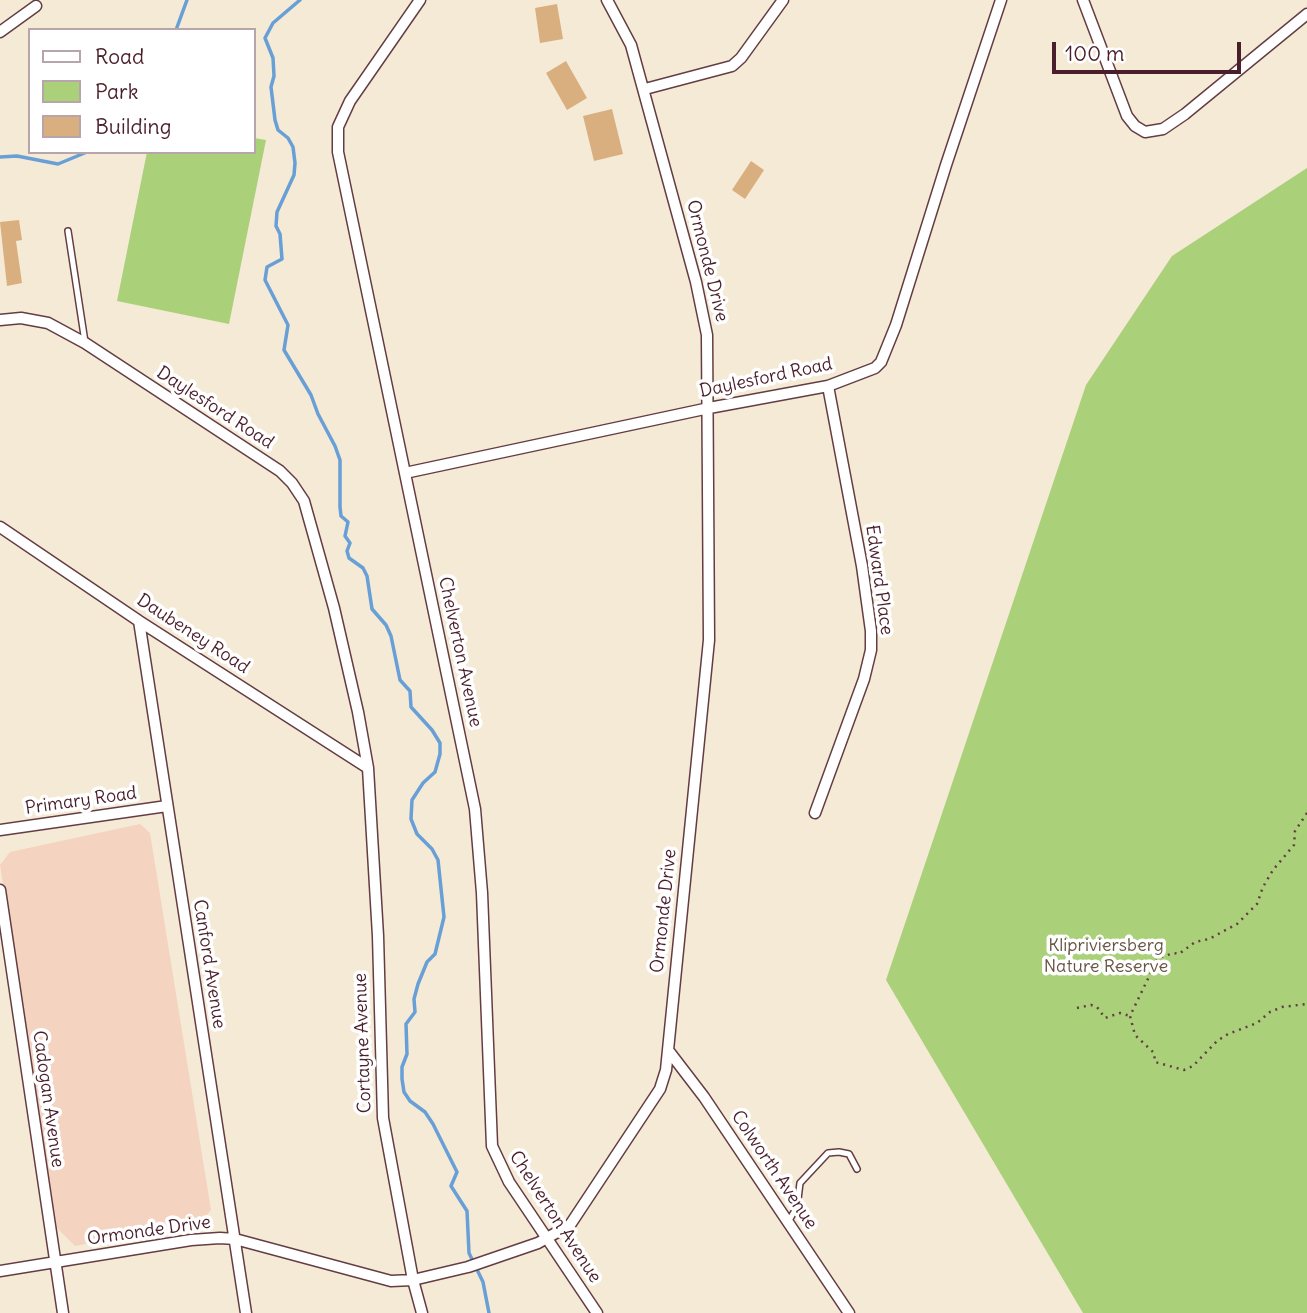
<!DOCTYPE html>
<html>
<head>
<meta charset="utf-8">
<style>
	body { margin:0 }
	#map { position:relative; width:1307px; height:1313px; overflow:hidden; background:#f5ead5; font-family:Delius,sans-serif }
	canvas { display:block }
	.legend { position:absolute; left:28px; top:28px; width:228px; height:126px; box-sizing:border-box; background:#fff; border:2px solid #b7a5aa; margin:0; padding:9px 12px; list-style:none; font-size:21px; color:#4a1f2b }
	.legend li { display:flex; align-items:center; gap:14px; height:35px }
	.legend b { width:35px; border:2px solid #b7a5aa }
	.scale { position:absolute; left:1052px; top:42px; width:189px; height:32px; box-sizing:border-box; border:4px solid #4a1f2b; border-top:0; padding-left:9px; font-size:21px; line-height:24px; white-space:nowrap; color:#4a1f2b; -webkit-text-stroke:5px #fff; paint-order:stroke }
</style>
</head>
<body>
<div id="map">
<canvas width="1307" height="1313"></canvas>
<ul class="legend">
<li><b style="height:9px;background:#fff"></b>Road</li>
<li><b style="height:19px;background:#aad07a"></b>Park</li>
<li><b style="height:19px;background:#d9af7f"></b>Building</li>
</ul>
<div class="scale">100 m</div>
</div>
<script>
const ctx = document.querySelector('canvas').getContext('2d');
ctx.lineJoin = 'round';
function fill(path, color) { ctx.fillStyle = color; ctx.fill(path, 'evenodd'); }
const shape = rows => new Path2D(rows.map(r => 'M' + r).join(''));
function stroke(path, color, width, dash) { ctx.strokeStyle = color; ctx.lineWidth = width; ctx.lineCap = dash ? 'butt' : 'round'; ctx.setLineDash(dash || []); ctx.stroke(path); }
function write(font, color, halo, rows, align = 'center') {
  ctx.font = font + ' Delius,sans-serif'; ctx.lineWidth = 7; ctx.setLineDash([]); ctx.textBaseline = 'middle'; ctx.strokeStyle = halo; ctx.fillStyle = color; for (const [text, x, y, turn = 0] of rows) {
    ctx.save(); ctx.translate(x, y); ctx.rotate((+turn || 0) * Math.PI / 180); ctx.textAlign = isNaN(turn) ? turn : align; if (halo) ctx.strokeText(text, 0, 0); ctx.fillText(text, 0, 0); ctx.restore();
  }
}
fill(shape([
	[140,824,150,833,211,1210,201,1222,75,1246,57,1228,0,865,10,852]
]), '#f4d3c1');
fill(shape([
	[254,138,266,140,229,324,117,301,147,152,254,152],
	[1307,168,1307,1313,1083,1313,886,980,1086,385,1172,256]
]), '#aad07a');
stroke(shape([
	[300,0,273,23,265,38,273,58,274,76,271,87,275,120,278,130,288,138,293,147,295,163,294,175,277,212,276,226,280,234,282,259,267,267,265,280,288,325,284,350,311,395,318,414,335,446,340,460,340,507,341,516,348,522,345,536,350,543,347,551,349,558,363,568,367,576,372,609,386,625,391,636,400,680,410,691,411,707,432,730,440,743,440,754,435,772,423,783,412,800,411,819,417,834,432,849,438,860,444,917,435,954,427,962,418,984,414,999,415,1012,406,1024,407,1054,402,1067,402,1079,404,1092,410,1101,425,1112,433,1124,457,1172,451,1186,467,1211,469,1253,483,1282,489,1313],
	[176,30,187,0],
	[0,157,17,156,58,164,87,152]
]), '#679fd6', 3.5);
fill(shape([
	[557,4,563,39,540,43,535,8],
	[566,61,587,98,567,110,546,73],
	[612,109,623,154,594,161,583,116],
	[751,161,764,170,745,199,732,190],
	[19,220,22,240,16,241,22,283,7,286,0,222]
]), '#d9af7f');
const service = shape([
	[68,231,85,342],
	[788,1222,797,1207,800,1183,828,1153,839,1152,849,1154,857,1169]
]);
const minor = shape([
	[420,0,350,101,338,127,338,152,475,809,482,893,492,1146,509,1182,597,1313],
	[1083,0,1127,116,1135,126,1145,132,1163,129,1185,114,1307,14],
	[0,32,36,6],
	[645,89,732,66,741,58,783,0],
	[0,320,21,318,48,323,85,343,280,471,292,483,304,501,334,608,358,712,368,768,378,936,383,1118,413,1280,422,1313],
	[405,473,709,408,828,386,875,368,881,362,896,325,946,165,1001,0],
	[0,527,139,621,368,768],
	[139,621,246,1313],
	[815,813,864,679,871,650,871,631,862,566,828,386],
	[0,830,167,806],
	[0,890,63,1313],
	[668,1050,704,1097,849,1313],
	[0,1271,191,1240,220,1238,235,1239,391,1281,413,1280,468,1267,538,1243,570,1225,660,1089,666,1070,709,640,707,335,696,282,631,45,607,0]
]);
stroke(service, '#643d44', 8);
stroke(minor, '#643d44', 13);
stroke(shape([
	[1307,813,1295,831,1294,845,1273,870,1263,887,1257,904,1237,924,1209,939,1195,942,1179,954,1174,953,1158,958,1130,1016,1135,1035,1154,1053,1155,1062,1184,1070,1193,1066,1217,1041,1228,1034,1257,1023,1270,1012,1282,1007,1307,1004],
	[1077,1008,1091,1005,1097,1007,1105,1018,1120,1013,1130,1016]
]), '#643d44', 2.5, [2, 5]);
stroke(service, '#fff', 5);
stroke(minor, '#fff', 10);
write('18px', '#4a1f2b', '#fff', [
	["Ormonde Drive",707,261,76],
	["Daylesford Road",766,378,-12],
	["Daylesford Road",215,408,33],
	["Edward Place",879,580,82],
	["Daubeney Road",193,634,33],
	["Chelverton Avenue",460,652,78],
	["Primary Road",81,801,-8],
	["Ormonde Drive",664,911,-84],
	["Canford Avenue",209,964,81],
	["Cortayne Avenue",363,1043,-92],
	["Cadogan Avenue",48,1099,82],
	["Colworth Avenue",774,1170,56],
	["Chelverton Avenue",555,1217,57],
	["Ormonde Drive",149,1231,-8]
]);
write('18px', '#675443', '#fff', [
	["Klipriviersberg",1106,946],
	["Nature Reserve",1106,967]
]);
</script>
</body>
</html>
